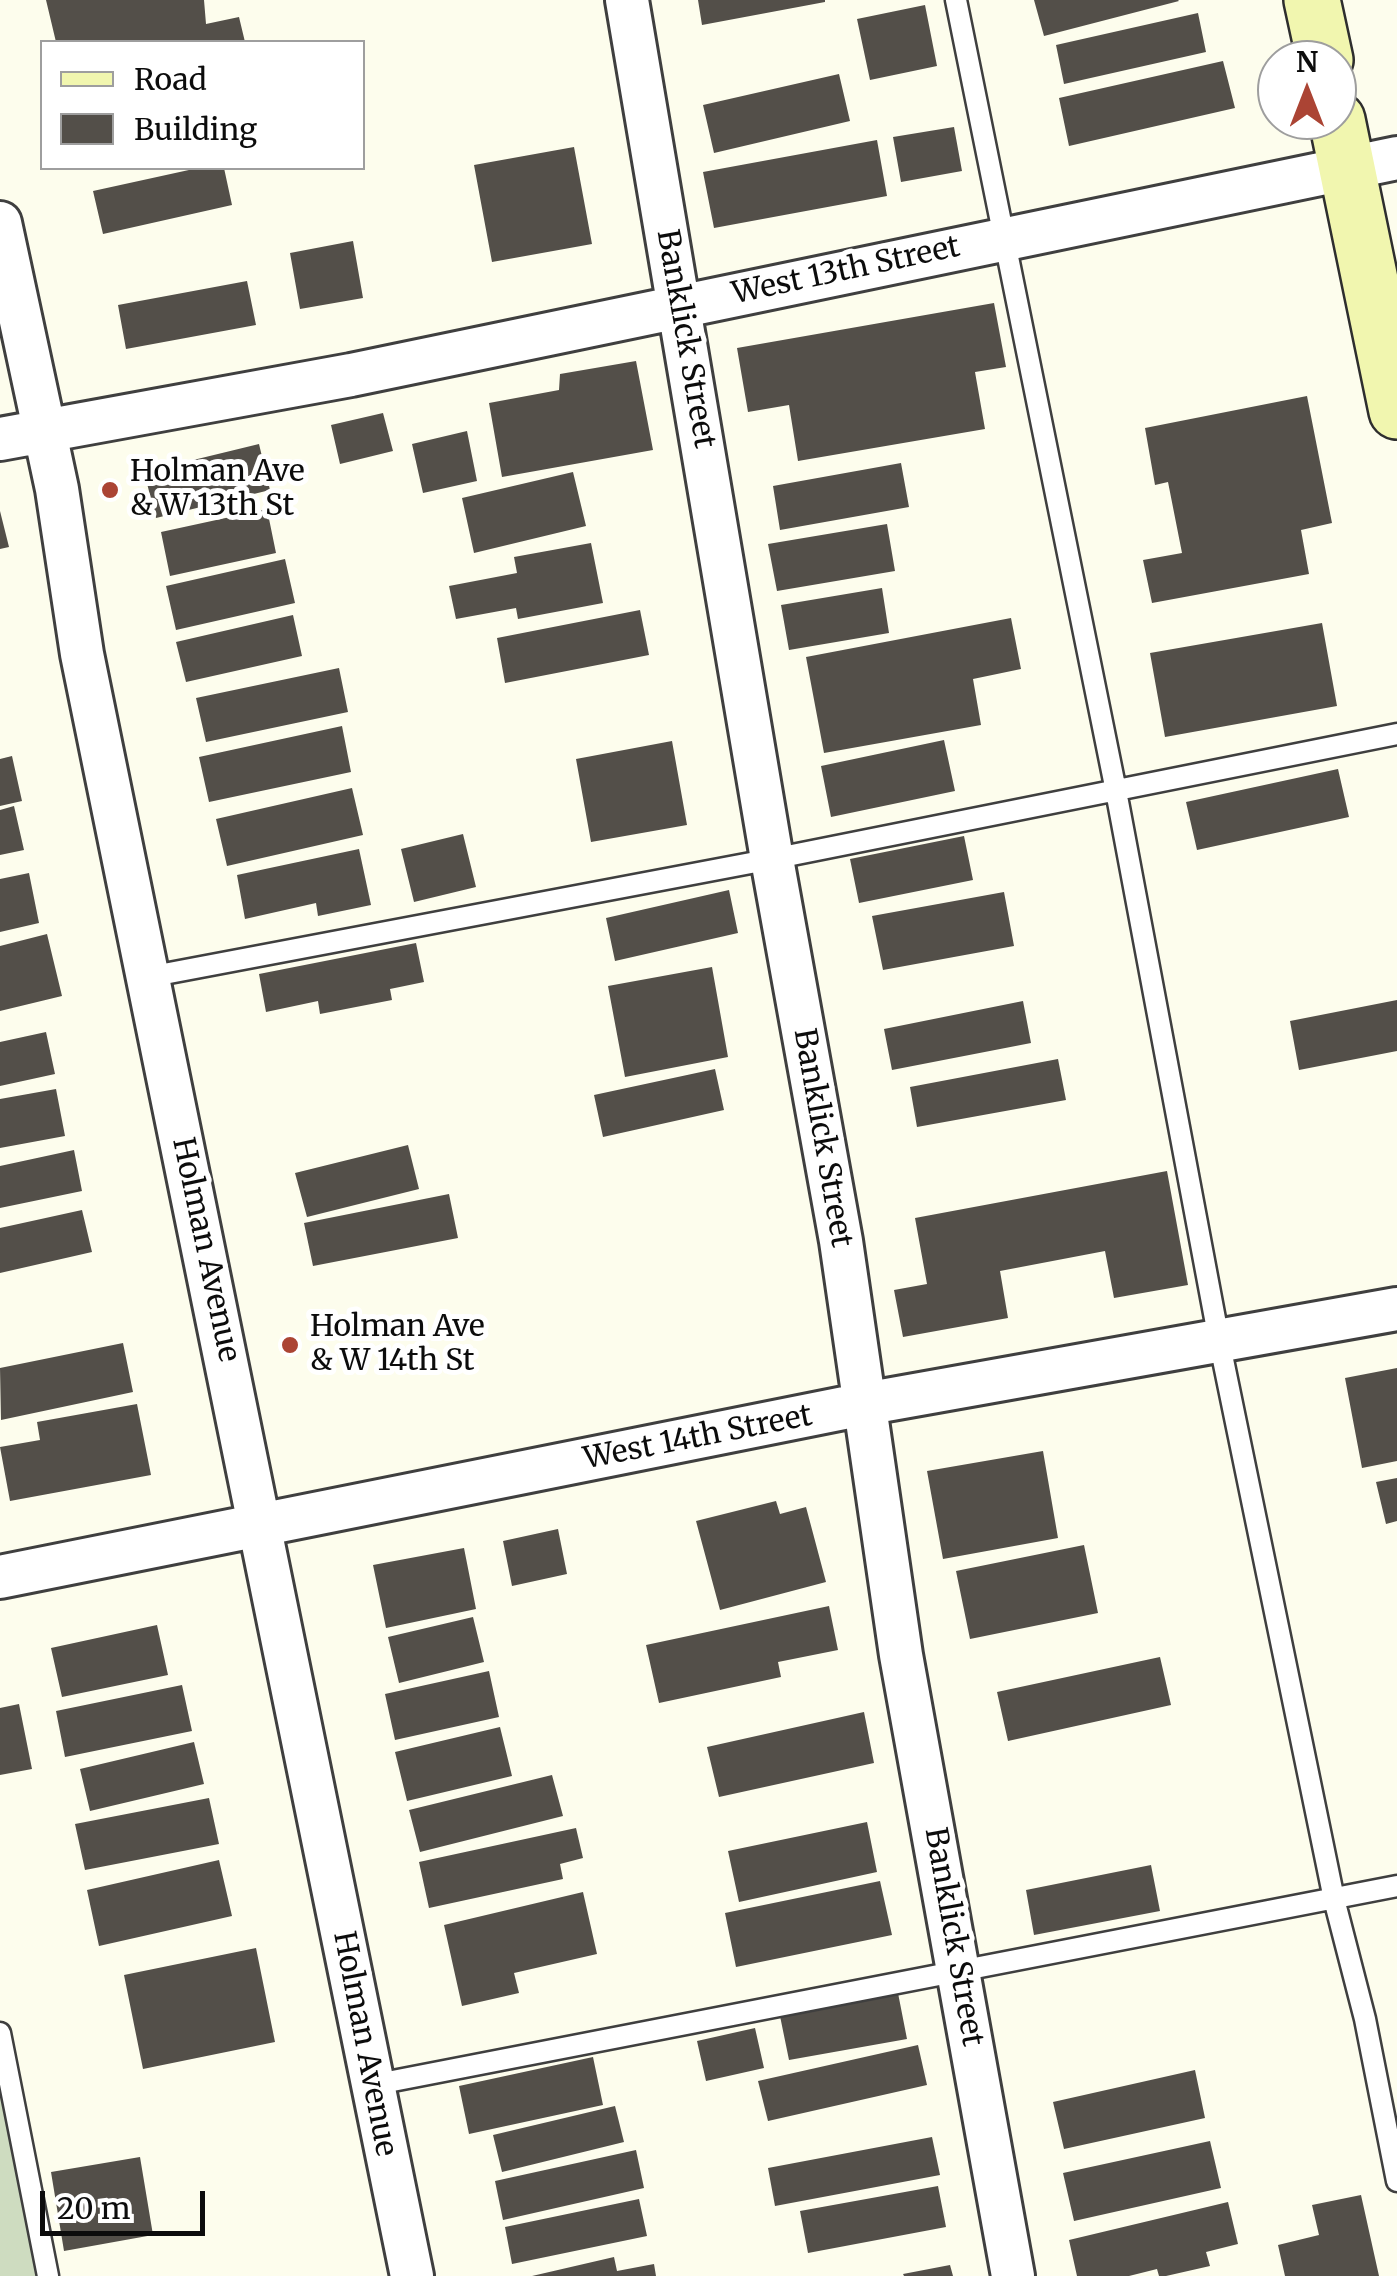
<!DOCTYPE html>
<html>
<head>
<meta charset="utf-8">
<style>
	body { margin:0 }
	#map { position:relative; width:1397px; height:2276px; overflow:hidden; background:#fdfded; font-family:Merriweather,serif }
	canvas { display:block }
	.legend { position:absolute; left:40px; top:40px; width:325px; height:130px; box-sizing:border-box; background:#fff; border:2px solid #9e9e9e; margin:0; padding:12px 18px; list-style:none; font-size:30px; color:#0c0c0c }
	.legend li { display:flex; align-items:center; gap:20px; height:50px }
	.legend b { width:50px; border:2px solid #9e9e9e }
	.north { position:absolute; left:1257px; top:40px; width:100px; height:100px; box-sizing:border-box; background:#fff; border:2px solid #9e9e9e; border-radius:50%; rotate:0deg; font-size:28px; font-weight:700; line-height:40px; text-align:center; color:#0c0c0c }
	.north::after { content:''; display:block; margin:auto; width:35px; height:45px; background:#ab4434; clip-path:polygon(50% 0,100% 100%,50% 72%,0 100%) }
	.scale { position:absolute; left:40px; top:2191px; width:165px; height:45px; box-sizing:border-box; border:5px solid #0c0c0c; border-top:0; padding-left:12px; font-size:30px; line-height:35px; white-space:nowrap; color:#0c0c0c; -webkit-text-stroke:8px #fff; paint-order:stroke }
</style>
</head>
<body>
<div id="map">
<canvas width="1397" height="2276"></canvas>
<ul class="legend">
<li><b style="height:12px;background:#f1f6af"></b>Road</li>
<li><b style="height:28px;background:#534f49"></b>Building</li>
</ul>
<div class="north">N</div>
<div class="scale">20 m</div>
</div>
<script>
const ctx = document.querySelector('canvas').getContext('2d');
ctx.lineJoin = 'round';
function fill(path, color) { ctx.fillStyle = color; ctx.fill(path, 'evenodd'); }
const shape = rows => new Path2D(rows.map(r => 'M' + r).join(''));
function stroke(path, color, width, dash) { ctx.strokeStyle = color; ctx.lineWidth = width; ctx.lineCap = dash ? 'butt' : 'round'; ctx.setLineDash(dash || []); ctx.stroke(path); }
function write(font, color, halo, rows, align = 'center') {
  ctx.font = font + ' Merriweather,serif'; ctx.lineWidth = 10; ctx.setLineDash([]); ctx.textBaseline = 'middle'; ctx.strokeStyle = halo; ctx.fillStyle = color; for (const [text, x, y, turn = 0] of rows) {
    ctx.save(); ctx.translate(x, y); ctx.rotate((+turn || 0) * Math.PI / 180); ctx.textAlign = isNaN(turn) ? turn : align; if (halo) ctx.strokeText(text, 0, 0); ctx.fillText(text, 0, 0); ctx.restore();
  }
}
fill(shape([
	[0,2033,48,2276,0,2276]
]), '#cedcc0');
fill(shape([
	[46,0,204,0,206,24,239,17,245,42,56,42],
	[698,0,825,0,825,2,702,25],
	[1034,0,1178,0,1179,1,1044,36],
	[925,5,937,66,870,80,857,19],
	[1198,13,1206,52,1064,84,1056,45],
	[1223,61,1235,108,1069,146,1059,98],
	[839,74,850,121,714,153,703,105],
	[954,127,962,171,901,182,893,137],
	[877,140,887,196,714,228,703,172],
	[574,147,592,244,492,262,474,165],
	[198,168,224,168,232,205,103,234,93,191],
	[353,241,363,298,300,309,290,253],
	[247,281,256,325,126,349,118,305],
	[994,303,1006,367,975,372,985,429,798,461,789,405,748,412,737,348],
	[636,361,653,450,502,477,489,403,559,390,560,374],
	[1307,396,1332,523,1301,530,1309,574,1152,603,1143,560,1182,553,1168,482,1155,485,1145,428],
	[383,413,393,451,340,464,331,425],
	[467,431,477,481,423,493,412,444],
	[259,444,270,490,156,518,144,472],
	[901,463,909,507,780,530,773,486],
	[573,472,586,526,474,553,462,498],
	[267,509,276,553,170,576,161,532],
	[0,511,9,547,0,549],
	[887,524,895,571,777,591,768,544],
	[591,543,603,603,518,619,516,608,456,619,449,586,517,573,514,557],
	[285,559,295,603,176,630,166,586],
	[882,588,889,633,789,650,781,605],
	[640,610,649,655,505,683,497,638],
	[293,615,302,656,186,682,176,642],
	[1011,618,1021,669,973,679,981,725,824,753,806,657],
	[1322,623,1337,706,1165,737,1150,653],
	[339,668,348,712,206,742,196,698],
	[342,726,351,772,209,802,199,757],
	[944,740,955,791,831,817,821,766],
	[672,741,687,825,591,842,576,759],
	[12,756,22,801,0,806,0,759],
	[1338,769,1349,817,1197,850,1186,802],
	[352,788,363,835,227,866,216,819],
	[14,806,24,850,0,855,0,810],
	[463,834,476,887,414,902,401,849],
	[964,836,973,880,859,903,850,859],
	[359,849,371,905,318,916,316,903,245,919,237,875],
	[29,873,39,923,0,932,0,879],
	[729,890,738,933,615,961,606,918],
	[1004,892,1014,946,883,970,872,916],
	[47,934,62,996,0,1011,0,946],
	[416,943,424,982,390,989,392,1000,320,1014,318,1001,266,1012,259,974],
	[712,967,728,1057,625,1077,608,986],
	[1397,1000,1397,1051,1299,1070,1290,1021],
	[1023,1001,1031,1043,892,1070,884,1029],
	[46,1032,55,1074,0,1086,0,1042],
	[1058,1059,1066,1100,917,1127,910,1087],
	[715,1069,724,1110,603,1137,594,1095],
	[56,1089,65,1136,0,1148,0,1099],
	[408,1145,419,1189,307,1217,295,1173],
	[74,1150,82,1191,0,1208,0,1166],
	[1167,1171,1188,1285,1114,1298,1105,1251,1000,1271,1008,1318,903,1337,894,1290,927,1284,915,1218],
	[449,1194,458,1238,313,1266,304,1223],
	[82,1210,92,1252,0,1273,0,1228],
	[123,1343,133,1392,1,1420,0,1368],
	[1397,1368,1397,1461,1362,1468,1345,1378],
	[137,1404,151,1475,10,1501,0,1447,40,1440,37,1422],
	[1043,1451,1058,1538,943,1559,927,1471],
	[1397,1478,1397,1521,1386,1524,1376,1482],
	[776,1501,780,1514,806,1507,826,1582,720,1610,696,1521],
	[558,1529,567,1574,512,1586,503,1541],
	[1084,1545,1098,1613,970,1639,956,1571],
	[464,1548,476,1609,386,1628,373,1565],
	[829,1606,838,1650,778,1662,781,1677,659,1703,646,1645],
	[473,1617,484,1662,399,1683,388,1637],
	[157,1625,168,1675,62,1697,51,1648],
	[1160,1657,1171,1705,1008,1741,997,1692],
	[489,1671,499,1717,395,1740,385,1694],
	[182,1685,192,1731,65,1757,56,1711],
	[19,1704,32,1769,0,1775,0,1708],
	[864,1712,874,1763,719,1797,707,1747],
	[500,1727,512,1776,407,1801,395,1752],
	[194,1742,204,1784,90,1811,80,1769],
	[552,1775,563,1816,420,1852,409,1810],
	[209,1798,219,1844,85,1870,75,1824],
	[867,1822,877,1872,739,1902,728,1851],
	[576,1828,583,1858,560,1864,563,1879,429,1908,419,1862],
	[219,1860,232,1916,99,1946,87,1890],
	[1151,1865,1160,1911,1034,1935,1026,1890],
	[880,1881,892,1935,736,1967,725,1913],
	[583,1892,597,1954,514,1973,519,1993,462,2006,444,1925],
	[256,1948,275,2042,143,2069,124,1975],
	[898,1993,907,2039,789,2060,780,2016],
	[755,2028,764,2068,706,2081,697,2041],
	[918,2045,927,2085,768,2121,758,2081],
	[593,2057,603,2105,469,2134,459,2086],
	[1195,2070,1205,2118,1064,2149,1053,2102],
	[615,2106,624,2142,502,2172,493,2135],
	[932,2137,940,2175,775,2206,768,2168],
	[1210,2141,1221,2188,1074,2221,1063,2173],
	[636,2150,644,2188,503,2220,495,2181],
	[140,2157,153,2235,64,2251,51,2172],
	[938,2186,946,2227,808,2253,800,2211],
	[1361,2195,1379,2276,1285,2276,1278,2245,1319,2235,1312,2205],
	[639,2199,647,2236,512,2264,505,2227],
	[1228,2202,1238,2244,1206,2252,1210,2266,1166,2276,1159,2276,1157,2269,1129,2276,1077,2276,1069,2240],
	[614,2257,617,2271,654,2264,656,2276,532,2276],
	[950,2265,953,2276,904,2276,903,2274]
]), '#534f49');
const lane = shape([
	[956,0,1116,791,1219,1340,1334,1899,1365,2019,1397,2181],
	[148,977,772,859,1397,734],
	[0,2033,48,2276],
	[372,2085,1397,1886]
]);
const street = shape([
	[627,0,772,859,841,1241,901,1655,1013,2276],
	[0,223,57,489,82,654,412,2276],
	[0,439,351,375,1397,158],
	[0,1577,864,1404,1397,1309]
]);
const secondary = shape([
	[1312,0,1325,60],
	[1337,120,1397,411]
]);
stroke(lane, '#3f3f3f', 25);
stroke(street, '#3f3f3f', 48);
stroke(secondary, '#2e2e2e', 60);
stroke(lane, '#fff', 20);
stroke(street, '#fff', 42);
stroke(secondary, '#f1f6af', 55);
for (const [x, y, r, color] of [
	[110,490,10,"#ab4434"],
	[290,1345,10,"#ab4434"]
]) { const dot = new Path2D(); dot.arc(x, y, r, 0, 2 * Math.PI); ctx.fillStyle = color; ctx.fill(dot); stroke(dot, '#fff', 4); }
write('30px', '#0c0c0c', '#fff', [
	["West 13th Street",846,271,-12],
	["Banklick Street",685,339,80],
	["Banklick Street",822,1138,80],
	["Holman Avenue",205,1250,78],
	["West 14th Street",698,1438,-11],
	["Banklick Street",953,1937,80],
	["Holman Avenue",364,2044,79]
]);
write('30px', '#0c0c0c', '#fff', [
	["Holman Ave",130,473],
	["& W 13th St",130,507],
	["Holman Ave",310,1328],
	["& W 14th St",310,1362]
], 'left');
</script>
</body>
</html>
